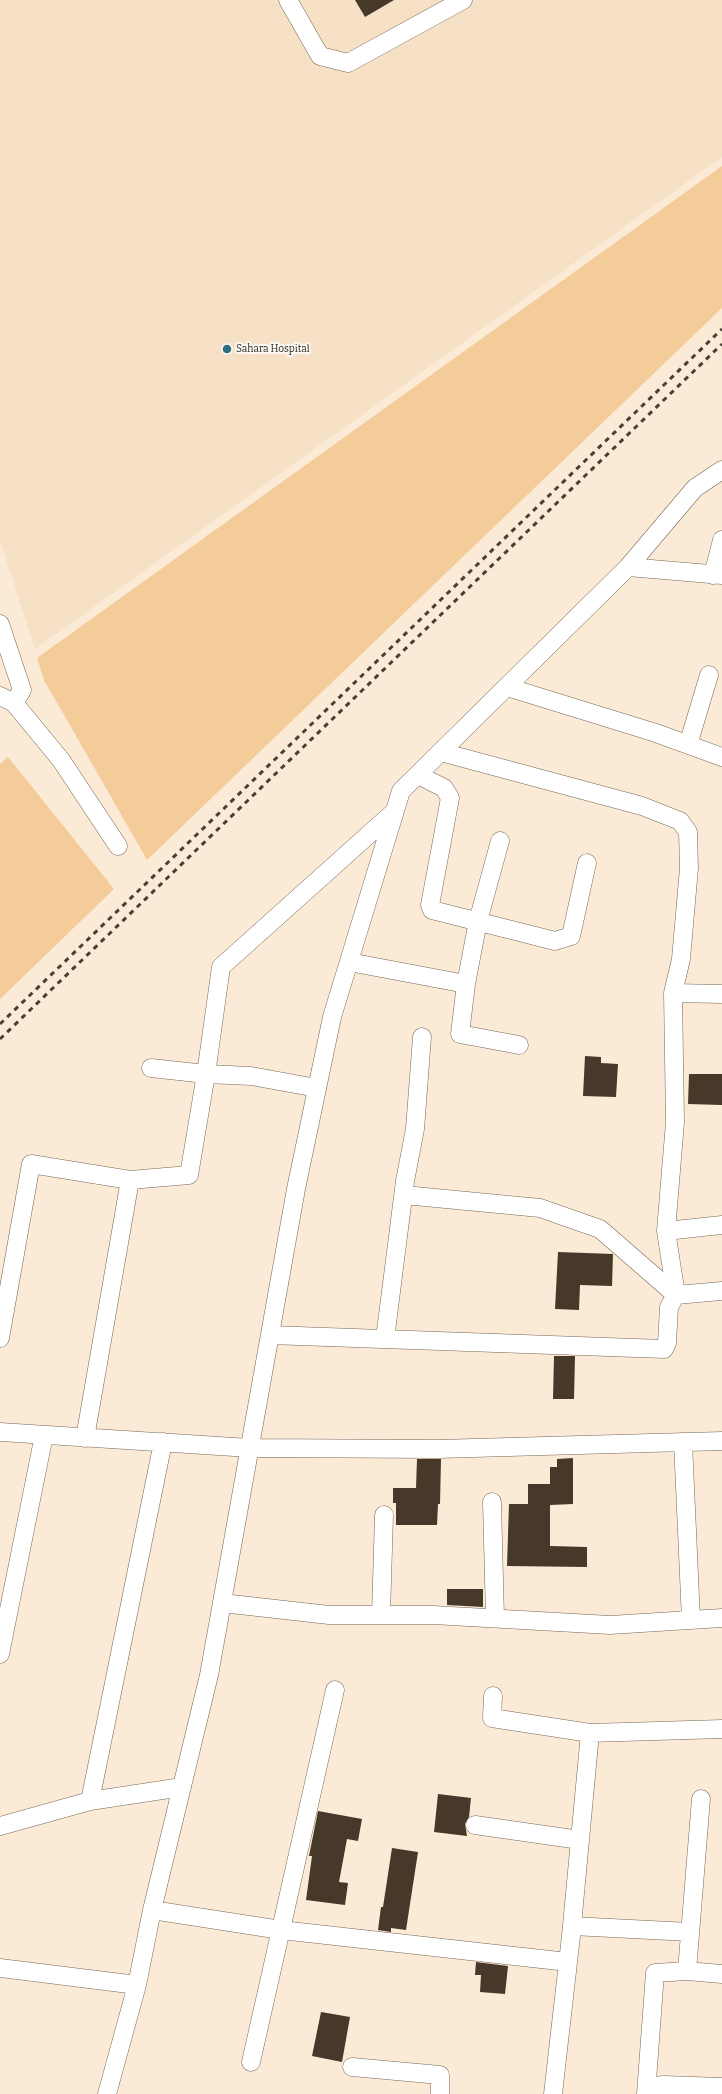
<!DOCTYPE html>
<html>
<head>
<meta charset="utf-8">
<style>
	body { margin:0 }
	canvas { display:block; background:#faead6 }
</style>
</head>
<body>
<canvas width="722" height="2094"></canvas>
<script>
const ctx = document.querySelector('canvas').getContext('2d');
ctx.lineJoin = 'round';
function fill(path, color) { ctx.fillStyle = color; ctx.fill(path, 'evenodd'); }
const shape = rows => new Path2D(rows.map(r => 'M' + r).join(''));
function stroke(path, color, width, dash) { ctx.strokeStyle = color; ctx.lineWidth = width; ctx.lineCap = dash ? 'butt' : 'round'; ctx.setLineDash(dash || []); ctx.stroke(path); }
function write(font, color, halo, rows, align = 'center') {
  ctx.font = font + ' Bitter,serif'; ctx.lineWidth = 4; ctx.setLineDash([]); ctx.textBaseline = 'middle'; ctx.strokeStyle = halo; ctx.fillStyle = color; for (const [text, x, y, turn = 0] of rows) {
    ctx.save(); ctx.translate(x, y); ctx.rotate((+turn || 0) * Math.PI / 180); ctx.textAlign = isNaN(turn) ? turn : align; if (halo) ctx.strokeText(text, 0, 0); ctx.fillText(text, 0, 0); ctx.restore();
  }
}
fill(shape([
	[0,0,722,0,722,157,35,649,0,541]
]), '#f6e1c6');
fill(shape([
	[722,166,722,308,147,860,44,680,37,658],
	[8,757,114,889,0,999,0,764]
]), '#f3cc9a');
fill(shape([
	[355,0,394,0,365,17],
	[585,1056,601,1057,601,1063,618,1064,616,1097,583,1096],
	[689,1074,722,1074,722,1105,688,1104],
	[558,1252,613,1254,612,1286,580,1285,579,1310,555,1309],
	[554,1356,575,1356,574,1399,553,1399],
	[573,1458,573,1504,550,1505,550,1546,587,1547,587,1567,507,1566,509,1504,528,1504,528,1484,550,1484,550,1467,557,1467,557,1459],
	[417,1459,441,1459,440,1504,438,1504,437,1525,396,1525,396,1503,393,1503,393,1488,416,1488],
	[447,1589,483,1589,483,1607,447,1605],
	[438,1794,471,1798,469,1817,465,1824,467,1836,434,1832],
	[318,1811,362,1819,358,1841,347,1839,339,1882,348,1883,345,1905,306,1900,312,1856,309,1856],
	[392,1848,418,1852,406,1930,391,1928,391,1932,378,1930,381,1907,383,1907],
	[476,1962,508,1966,505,1994,480,1992,481,1975,475,1975],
	[321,2012,350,2017,342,2062,312,2056]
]), '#463929');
const minor = shape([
	[288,0,320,56,348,63,463,0],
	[628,567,695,488,722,470],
	[713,575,722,540],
	[0,624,22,690,14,703],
	[507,687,656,733,722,757],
	[0,696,14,703,61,760,118,846],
	[688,745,709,675],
	[418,775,444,788,450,798,430,905,432,910,555,941,571,936,587,863],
	[500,841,478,921,466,984,460,1034,519,1045],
	[349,962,466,984],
	[673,993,722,994],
	[151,1068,206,1074,251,1076,317,1088],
	[404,1195,540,1208,600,1229,676,1295,666,1231,675,1122,673,993,681,959,689,868,688,832,680,821,642,806,441,752],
	[666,1231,722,1225],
	[270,1335,664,1349,667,1343,669,1307,676,1295,722,1291],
	[0,1338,31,1164,130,1180,189,1175,206,1074,221,967,395,811],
	[385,1339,405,1181,415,1129,422,1037],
	[0,1432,250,1448,438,1449,722,1441],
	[85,1438,130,1180],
	[683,1442,691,1620],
	[492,1502,495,1618],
	[222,1603,329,1615,433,1615,610,1625,722,1618],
	[381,1615,384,1515],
	[0,1654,44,1435],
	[493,1696,492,1718,590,1733],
	[90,1801,163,1442],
	[475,1825,580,1840],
	[0,1826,90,1801,182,1787],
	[152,1910,281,1930,568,1962],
	[572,1926,690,1932],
	[0,1968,137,1985],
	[687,1971,722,1974],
	[251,2062,335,1690],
	[352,2067,440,2075,440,2094],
	[647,2087,664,2085,722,2087],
	[107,2094,137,1985,152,1910,209,1675,296,1189,332,1017,401,791,628,567,722,575],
	[553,2094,571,1936,590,1733,722,1729],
	[646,2094,655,1973,687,1971,701,1799]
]);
stroke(minor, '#756755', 19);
stroke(minor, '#fff', 18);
stroke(shape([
	[0,1024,722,329],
	[0,1039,722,344]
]), '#474036', 3, [5, 5]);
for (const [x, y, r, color] of [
	[227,349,5,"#2d6c81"]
]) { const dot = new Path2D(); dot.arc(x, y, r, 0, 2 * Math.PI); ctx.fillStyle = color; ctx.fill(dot); stroke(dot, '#fcf9f5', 1.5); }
write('10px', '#241f17', '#fcf9f5', [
	["Sahara Hospital",236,349]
], 'left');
</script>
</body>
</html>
